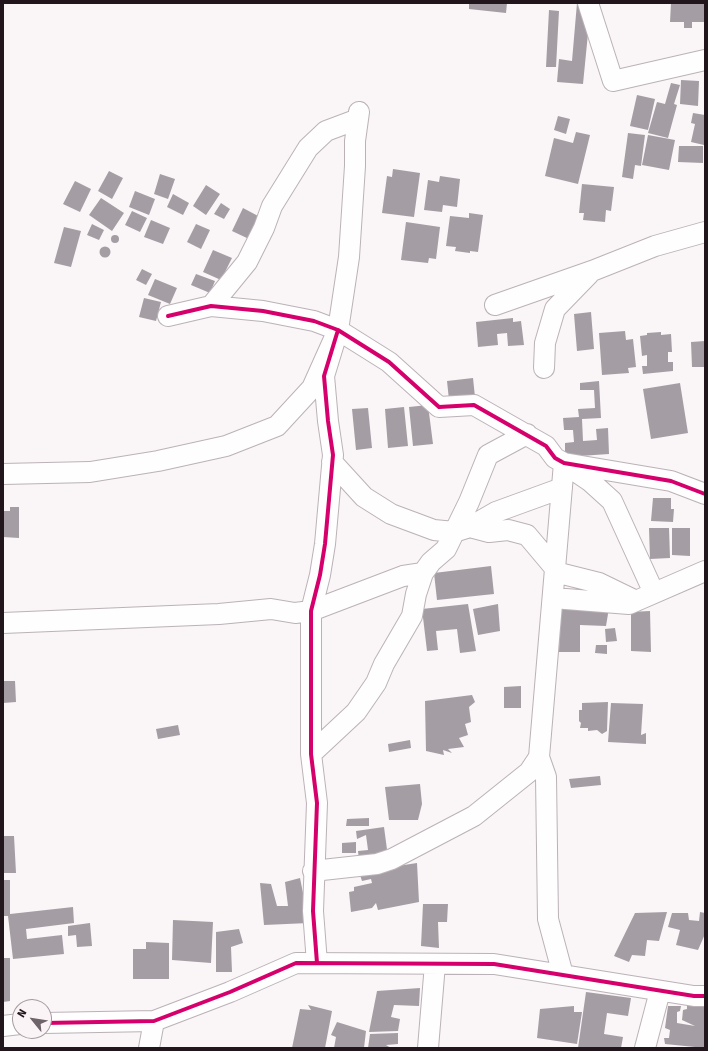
<!DOCTYPE html>
<html>
<head>
<meta charset="utf-8">
<style>
	body { margin:0 }
	#map { position:relative; width:708px; height:1051px; overflow:hidden; background:#faf5f7; font-family:"Fira Sans",sans-serif }
	canvas { display:block }
	.frame { position:absolute; inset:0; border:4px solid #22161d; pointer-events:none }
	.north { position:absolute; left:12px; top:999px; width:40px; height:40px; box-sizing:border-box; background:#fbf4f7; border:1px solid #a49ba0; border-radius:50%; rotate:300deg; font-size:11px; font-weight:700; line-height:16px; text-align:center; color:#22161d }
	.north::after { content:''; display:block; margin:auto; width:14px; height:18px; background:#6e6469; clip-path:polygon(50% 0,100% 100%,50% 72%,0 100%) }
</style>
</head>
<body>
<div id="map">
<canvas width="708" height="1051"></canvas>
<div class="frame"></div>
<div class="north">N</div>
</div>
<script>
const ctx = document.querySelector('canvas').getContext('2d');
ctx.lineJoin = 'round';
function fill(path, color) { ctx.fillStyle = color; ctx.fill(path, 'evenodd'); }
const shape = rows => new Path2D(rows.map(r => 'M' + r).join(''));
function stroke(path, color, width, dash) { ctx.strokeStyle = color; ctx.lineWidth = width; ctx.lineCap = dash ? 'butt' : 'round'; ctx.setLineDash(dash || []); ctx.stroke(path); }
fill(shape([
	[469,3,507,3,506,13,469,9],
	[577,3,591,3,583,84,557,82,559,59,572,61],
	[671,3,705,3,704,22,692,22,692,28,684,28,684,22,670,22],
	[549,10,559,11,556,67,546,67],
	[681,80,699,81,698,106,680,104],
	[671,83,680,85,674,104,677,105,668,138,648,133,657,102,665,104],
	[637,95,655,99,648,130,630,126],
	[693,113,705,115,704,145,691,142,695,124,691,123],
	[558,116,570,119,566,134,554,130],
	[576,132,590,135,578,184,545,176,554,138,573,143],
	[628,133,645,135,641,166,635,165,633,179,622,177],
	[648,135,675,140,669,170,642,165],
	[679,146,703,146,703,163,678,162],
	[393,169,420,173,414,217,382,213,387,176,392,177],
	[109,171,123,178,112,199,98,191],
	[160,174,175,179,168,199,154,194],
	[440,176,460,179,457,207,443,205,442,212,424,210,428,180,439,182],
	[75,181,91,189,80,212,63,204],
	[582,184,614,187,611,211,606,210,605,222,583,220,584,213,579,213],
	[206,185,220,194,206,215,193,206],
	[135,191,155,199,149,215,129,207],
	[173,194,189,203,183,215,167,207],
	[101,198,124,213,112,231,89,215],
	[221,203,230,209,224,219,214,214],
	[243,208,260,217,249,239,232,231],
	[132,211,147,218,140,232,125,225],
	[469,213,483,215,478,252,470,251,470,253,455,251,456,247,446,246,450,216,469,218],
	[151,220,170,228,163,244,144,237],
	[406,222,440,227,436,259,429,258,428,263,401,260],
	[92,224,104,230,99,240,87,235],
	[196,224,210,230,201,249,187,242],
	[64,227,81,231,71,267,54,263],
	'111 239a4 4 0 1 1 8 0a4 4 0 1 1-8 0Z',
	'99.5 252a5.5 5.5 0 1 1 11 0a5.5 5.5 0 1 1-11 0Z',
	[213,250,232,258,221,280,203,272],
	[142,269,152,274,146,285,136,280],
	[196,274,215,281,210,293,191,285],
	[155,279,177,288,170,304,148,295],
	[144,298,161,302,156,321,139,317],
	[591,312,594,349,577,351,574,314],
	[513,318,513,322,521,321,524,345,508,346,507,333,497,334,498,345,478,347,476,322],
	[625,331,626,340,633,339,636,367,628,368,629,373,602,375,599,333],
	[661,332,661,335,671,334,672,352,668,352,668,362,673,362,673,371,643,374,642,366,647,366,647,355,642,356,640,336,647,335,647,333],
	[705,341,705,367,692,367,691,342],
	[473,378,475,397,449,400,447,381],
	[599,381,601,418,582,419,583,441,597,440,596,429,608,428,609,454,565,457,565,443,574,442,573,430,564,430,563,418,579,417,578,409,595,408,594,390,580,390,580,383],
	[680,383,688,433,651,439,643,389],
	[428,405,433,444,413,446,409,407],
	[404,407,408,446,388,448,385,409],
	[368,408,372,448,356,450,352,409],
	[653,498,671,498,671,509,674,509,673,522,651,521],
	[10,507,19,507,19,538,3,537,3,511,10,511],
	[649,528,669,528,670,558,650,559],
	[672,528,690,528,690,556,672,555],
	[491,566,494,594,437,600,434,573],
	[468,604,476,651,460,653,457,629,436,631,438,650,427,651,422,609],
	[498,604,500,631,478,635,473,609],
	[560,608,609,608,606,626,580,625,580,652,559,652],
	[650,611,651,652,631,651,631,612],
	[615,628,617,641,606,642,605,629],
	[596,645,607,645,607,654,595,653],
	[3,681,15,681,16,702,3,703],
	[521,686,521,708,504,708,504,687],
	[472,695,475,702,469,707,471,722,465,724,468,735,459,738,464,747,448,749,452,753,443,750,444,755,426,751,425,701],
	[608,702,607,731,602,734,597,730,588,731,588,728,580,728,581,723,579,721,579,710,582,710,582,703],
	[611,703,643,704,641,735,646,733,646,744,608,742],
	[178,725,180,735,158,739,156,729],
	[410,740,411,748,389,752,388,744],
	[600,776,601,785,571,788,569,779],
	[420,784,422,804,418,820,389,820,385,787],
	[369,818,369,826,346,826,347,819],
	[384,827,388,857,359,861,358,851,368,850,366,835,357,839,356,831],
	[3,836,14,836,16,873,3,873],
	[356,842,356,853,342,853,342,843],
	[417,863,419,902,378,910,376,903,372,908,351,912,349,892,354,891,354,887,372,883,371,879,362,881,359,872],
	[300,878,309,923,264,925,260,883,271,884,277,906,288,906,285,882],
	[3,880,10,880,10,914,73,907,74,923,26,929,27,939,62,935,64,954,13,959,8,916,3,916],
	[423,904,448,904,447,922,438,922,439,948,421,946],
	[667,912,659,941,647,940,645,956,632,955,629,962,614,956,635,913],
	[700,912,705,913,705,934,698,950,676,945,680,930,668,927,672,913,688,913,689,920,699,921],
	[173,920,213,922,211,963,172,960],
	[90,923,92,946,77,947,76,935,68,936,68,926],
	[239,929,243,943,231,947,232,972,216,972,216,932],
	[146,942,169,943,169,979,133,979,133,949,146,949],
	[3,958,10,958,10,1001,3,1002],
	[420,988,419,1006,394,1005,391,1017,400,1019,398,1031,369,1032,377,991],
	[586,992,631,998,628,1016,607,1013,604,1034,623,1037,621,1048,578,1048],
	[705,1001,704,1023,705,1024,705,1048,665,1044,664,1038,669,1038,670,1030,665,1028,668,1006,681,1006,680,1011,677,1012,677,1023,695,1026,682,1020,683,1010,687,1009,687,1004],
	[308,1005,332,1011,325,1048,292,1048,300,1009,311,1010],
	[574,1006,574,1012,582,1012,577,1044,537,1038,540,1009],
	[337,1022,366,1031,364,1048,334,1048,336,1037,331,1035],
	[398,1033,398,1044,386,1045,391,1048,368,1048,370,1034]
]), '#a49ea4');
const minor = shape([
	[588,3,613,81,705,60],
	[495,305,592,271,655,246,705,232],
	[211,306,247,262,264,228,272,206,308,148,326,131,358,119],
	[168,316,211,306,263,311,314,321,338,330,389,362,439,407,474,405,546,446,555,458,564,463,671,481,705,494],
	[544,368,545,343,555,309,589,274],
	[332,462,364,497,391,514,434,530,454,532,470,527,489,532,508,530,527,535,559,573,599,583,636,601],
	[569,467,591,482,612,501,654,593],
	[3,474,90,472,158,461,226,446,277,426,312,388,338,330,349,257,355,166,355,141,359,112],
	[470,527,496,512,562,488],
	[553,598,629,604,705,571],
	[3,623,219,614,271,609,295,613,311,611,403,576,423,573],
	[311,754,356,712,376,683,384,664,412,616,416,594,423,573,431,562,446,549,469,502,488,455,527,434],
	[313,871,377,864,392,859,474,816,529,772,539,757],
	[317,963,313,911,317,803,311,754,311,611,320,575,325,544,333,455,328,421,324,376,338,330],
	[563,975,548,919,546,777,539,757,564,463],
	[44,1023,154,1021,230,992,296,963,494,964,694,996,705,996],
	[3,1026,20,1024],
	[149,1048,154,1021],
	[428,1048,435,964],
	[645,1048,660,991]
]);
stroke(minor, '#bbb2b7', 22);
stroke(minor, '#fefefe', 20);
stroke(shape([
	[168,316,211,306,263,311,314,321,338,330,389,362,439,407,474,405,546,446,555,458,564,463,671,481,705,494],
	[317,963,313,911,317,803,311,754,311,611,320,575,325,544,333,455,328,421,324,376,338,330],
	[44,1023,154,1021,230,992,296,963,494,964,694,996,705,996]
]), '#d6006c', 4);
</script>
</body>
</html>
